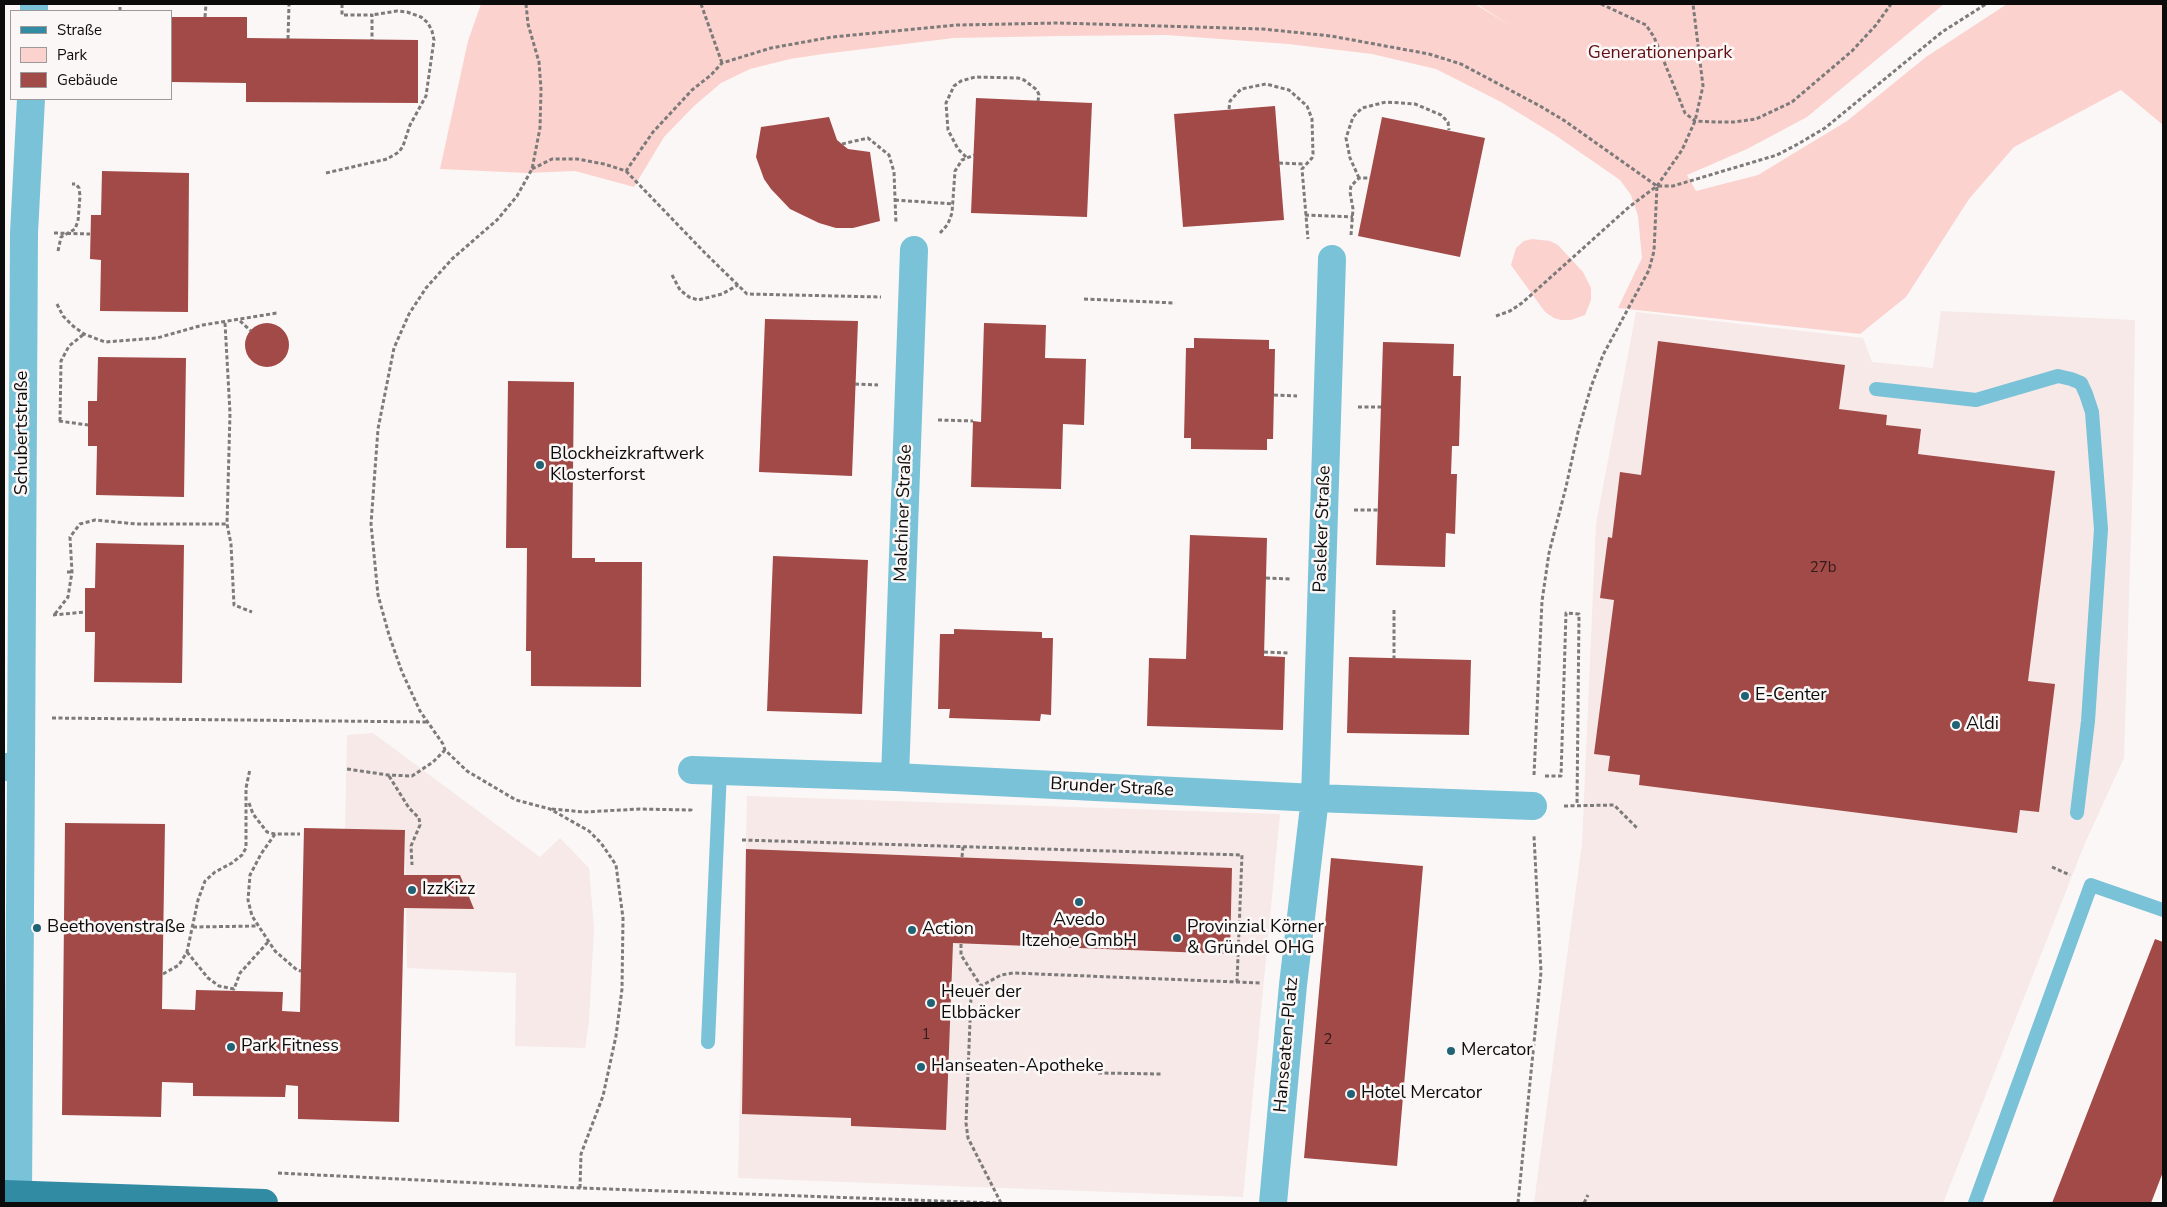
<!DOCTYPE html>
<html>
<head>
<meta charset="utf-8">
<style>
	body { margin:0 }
	#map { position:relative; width:2167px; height:1207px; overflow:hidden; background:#fbf7f7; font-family:"Nunito Sans",sans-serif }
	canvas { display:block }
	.frame { position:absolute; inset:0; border:5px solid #0d0c0c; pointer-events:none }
	.legend { position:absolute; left:10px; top:10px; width:162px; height:90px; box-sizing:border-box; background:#fbf7f7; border:1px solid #9c9999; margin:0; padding:6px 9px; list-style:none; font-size:15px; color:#0d0c0c }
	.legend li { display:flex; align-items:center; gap:10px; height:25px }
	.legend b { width:25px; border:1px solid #9c9999 }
</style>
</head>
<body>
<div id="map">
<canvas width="2167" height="1207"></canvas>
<div class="frame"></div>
<ul class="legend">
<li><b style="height:6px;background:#318ba3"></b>Straße</li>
<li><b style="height:14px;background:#fbd2ce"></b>Park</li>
<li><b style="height:14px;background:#a24a47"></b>Gebäude</li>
</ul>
</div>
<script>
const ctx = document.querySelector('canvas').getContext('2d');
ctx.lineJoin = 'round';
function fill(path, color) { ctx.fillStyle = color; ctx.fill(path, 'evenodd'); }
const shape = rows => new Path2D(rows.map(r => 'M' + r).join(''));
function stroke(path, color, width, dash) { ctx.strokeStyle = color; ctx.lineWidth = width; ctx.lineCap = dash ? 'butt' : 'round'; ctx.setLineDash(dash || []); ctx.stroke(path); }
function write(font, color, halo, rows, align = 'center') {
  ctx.font = font + ' "Nunito Sans",sans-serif'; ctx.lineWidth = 5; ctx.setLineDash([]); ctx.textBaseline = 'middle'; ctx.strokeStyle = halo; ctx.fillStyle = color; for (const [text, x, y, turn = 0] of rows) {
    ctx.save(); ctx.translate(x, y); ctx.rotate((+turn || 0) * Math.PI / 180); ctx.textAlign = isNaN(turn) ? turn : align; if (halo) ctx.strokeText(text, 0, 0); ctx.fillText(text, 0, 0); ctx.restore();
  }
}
fill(shape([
	[1941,311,2135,320,2133,471,2124,758,2085,843,1943,1203,1534,1203,1582,844,1596,524,1636,312,1863,338,1872,362,1933,368],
	[373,733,540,857,560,838,589,868,594,929,589,1022,585,1048,515,1046,516,973,407,968,405,830,345,829,347,735],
	[747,796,1280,814,1243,1197,738,1178]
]), '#f6e9e8');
fill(shape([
	[481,4,1475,4,1511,26,1477,4,1944,4,1807,117,1747,149,1687,175,1696,191,1758,175,1847,121,1926,57,2007,4,2163,4,2163,125,2121,90,2014,147,1969,199,1906,297,1860,334,1618,308,1642,258,1638,216,1631,195,1620,180,1555,135,1501,102,1436,69,1372,54,1288,44,1166,35,1061,36,954,38,823,54,790,59,750,69,721,83,694,106,664,137,634,187,575,171,527,173,440,169,468,41],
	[1532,239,1550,241,1558,245,1583,272,1591,288,1591,300,1585,315,1571,320,1561,320,1554,318,1545,312,1516,272,1511,265,1516,248,1524,241]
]), '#fbd2ce');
fill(shape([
	[171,17,247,17,247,38,418,40,418,103,246,102,246,83,171,82],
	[976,98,1092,103,1087,217,971,213],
	[1275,106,1284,220,1183,227,1174,114],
	[829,117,837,140,848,149,870,152,880,221,853,228,836,228,819,223,790,209,771,189,764,179,756,157,761,127],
	[1382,117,1485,138,1460,257,1358,236],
	[102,171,189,173,188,312,100,311,101,260,90,259,91,215,101,215],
	[765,319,858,321,852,476,759,472],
	[984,323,1046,325,1045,358,1086,359,1084,425,1063,424,1061,489,971,487,973,421,981,422],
	'245 345a22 22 0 1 1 44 0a22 22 0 1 1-44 0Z',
	[1194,338,1269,340,1269,349,1275,349,1273,439,1267,439,1267,450,1191,449,1191,438,1184,438,1186,348,1194,348],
	[1658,341,1845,365,1839,409,1887,415,1886,425,1921,429,1918,454,2055,471,2028,681,2055,684,2039,812,2020,810,2017,833,1639,785,1640,775,1608,771,1610,756,1594,754,1614,600,1600,598,1608,537,1612,538,1620,472,1641,475],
	[1383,342,1454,344,1453,376,1461,376,1459,446,1452,446,1451,474,1457,474,1455,534,1446,533,1445,567,1376,565],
	[98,357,186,358,184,497,96,495,97,446,88,446,88,401,97,401],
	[508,381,574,382,572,558,595,558,595,562,642,562,641,687,531,686,531,651,526,651,527,548,506,548],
	[1190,535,1267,538,1264,656,1285,657,1283,730,1147,726,1149,658,1186,659],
	[96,543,184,545,182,683,94,682,95,632,85,632,85,588,95,588],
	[773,556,868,560,862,714,767,711],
	[954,629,1042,632,1042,638,1053,638,1051,715,1041,714,1040,721,949,718,950,709,938,709,940,634,954,634],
	[1349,657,1471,660,1469,735,1347,733],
	[65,823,165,824,162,1009,195,1010,196,990,283,992,282,1011,300,1012,304,828,405,830,404,875,460,875,474,909,404,908,399,1122,298,1119,298,1086,286,1085,285,1097,193,1096,193,1083,162,1082,161,1117,62,1115],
	[746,849,1232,868,1230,954,953,943,946,1130,851,1126,851,1118,742,1114],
	[1331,858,1423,866,1397,1166,1304,1158],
	[2155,939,2163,942,2163,1172,2151,1203,2052,1203]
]), '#a24a47');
stroke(shape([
	[342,4,342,15,372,15,372,40],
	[526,4,528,24,539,62,541,89,540,128,532,169,517,196,497,220,452,259,426,288,409,314,394,348,378,429,371,524,378,595,389,635,402,672,420,711,443,744,445,750,467,771,516,800,550,809,589,831,601,843,616,865,623,918,622,989,616,1036,603,1096,581,1154,580,1188],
	[701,4,722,63],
	[1601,4,1646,25,1654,37,1685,113,1695,121,1715,122,1734,122,1756,119,1792,102,1852,51,1876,25,1891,4],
	[120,11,120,4],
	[205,17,206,4],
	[288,39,289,4],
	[1229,109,1230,101,1241,89,1266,84,1289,90,1307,106,1312,119,1313,154,1312,158,1302,169,1308,239],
	[842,144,868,138,889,155,894,172,896,224],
	[966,157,958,149,948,130,946,103,954,86,961,81,975,77,1018,78,1024,80,1037,90,1039,95,1038,101],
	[1279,163,1305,164],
	[532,169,552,159,577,159,604,164,626,171,653,132,692,90,711,75,722,63,771,48,832,37,957,25,1059,23,1263,29,1331,36,1429,54,1461,64,1540,106,1565,121,1657,186,1673,186,1777,155,1798,144,1825,128,1942,32,1986,4],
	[626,171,705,253,747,294,881,297],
	[326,173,387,159,399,152,403,146,410,125,426,96,434,40,432,31,428,23,421,17,407,12,397,11,372,15],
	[1359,178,1350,158,1346,138,1353,117,1362,108,1386,102,1415,104,1441,115,1448,122,1449,130],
	[895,200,954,204],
	[1305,215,1353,217],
	[54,233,90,234],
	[940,233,948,224,952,213,955,171,962,160,974,155],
	[1351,235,1353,209,1350,192,1351,186,1359,178,1370,178],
	[58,251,61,237,75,229,78,221,80,196,79,188,76,184,72,184],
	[672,275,680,290,689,297,698,300,722,294,738,285],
	[1084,299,1175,303],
	[57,304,63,316,73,326,84,334,105,342,157,338,203,325,277,313],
	[1496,316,1510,311,1522,303,1629,207,1657,186,1682,150,1695,121,1703,86,1693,4],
	[240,321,251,331],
	[225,323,230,413,227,524,231,544,234,605,252,612],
	[855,384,878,385],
	[1274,395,1297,396],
	[1358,407,1381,407],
	[938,420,973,421],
	[59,421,88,425],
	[60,421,61,361,69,346,84,334],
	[1354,510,1378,510],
	[67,572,72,572],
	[1266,578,1291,579],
	[1394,610,1394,658],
	[55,614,68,597,72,572,70,537,80,524,95,520,136,524,227,524],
	[53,615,85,612],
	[1264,652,1289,653],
	[52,718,428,722],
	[347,769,388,775,412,776,433,762,445,750],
	[1534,775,1542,601,1549,553,1566,487,1578,432,1591,387,1603,355,1649,270,1654,251,1657,186],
	[389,776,409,808,419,818,420,825,411,846,412,865],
	[1545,776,1561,776,1566,613,1579,614,1577,805],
	[249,803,253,814,267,832,275,834,300,834],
	[1564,806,1614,805,1638,829],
	[552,809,584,812,640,809,691,810,691,808],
	[275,834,261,854,250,875,248,900,252,916,275,951,297,970,301,971],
	[742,840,1242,855,1237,982],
	[962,857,963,847],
	[2052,867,2070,875],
	[193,927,257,926],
	[961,944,961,955,981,986],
	[187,952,208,978,219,986,234,989,240,973,268,942],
	[163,974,179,965,187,952,198,900,205,881,215,872,232,863,242,855,246,848,246,788,250,769],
	[1098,1073,1161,1074],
	[278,1173,580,1188,996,1203],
	[1001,1203,968,1138,966,1123,971,996,981,986,1001,975,1013,973,1262,983],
	[1518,1203,1541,972,1534,836],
	[1584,1203,1588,1195]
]), '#7d7a7a', 3, [4, 2.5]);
stroke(shape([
	[1876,389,1976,400,2058,376,2071,379,2081,383,2086,394,2092,412,2101,529,2088,721,2077,813],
	[708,1042,720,771],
	[1975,1203,2091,885,2163,910]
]), '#79c2d8', 14);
stroke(shape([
	[34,11,34,4],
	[4,767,21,767,18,1194],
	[21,767,24,233,31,99],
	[692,770,895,777,1315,798,1533,806],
	[895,777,914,250],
	[1273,1203,1293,985,1315,798,1332,259]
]), '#79c2d8', 28);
stroke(shape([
	[4,1194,264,1203]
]), '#318ba3', 28);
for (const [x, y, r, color] of [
	[540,465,5,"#1f6375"],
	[1745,696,5,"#1f6375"],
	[1956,725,5,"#1f6375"],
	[412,890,5,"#1f6375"],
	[1079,902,5,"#1f6375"],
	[37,928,5,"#1f6375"],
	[912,930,5,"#1f6375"],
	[1177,938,5,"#1f6375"],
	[931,1003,5,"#1f6375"],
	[231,1047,5,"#1f6375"],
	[1451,1051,5,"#1f6375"],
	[921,1067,5,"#1f6375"],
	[1351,1094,5,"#1f6375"]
]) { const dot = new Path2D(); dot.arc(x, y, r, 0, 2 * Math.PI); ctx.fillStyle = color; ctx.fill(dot); stroke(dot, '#fbf7f7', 2); }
write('15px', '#321c1b', null, [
	["27b",1823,568],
	["1",926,1035],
	["2",1328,1040]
]);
write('18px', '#630e13', '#fbf7f7', [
	["Generationenpark",1660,54]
]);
write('18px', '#0d0c0c', '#fbf7f7', [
	["Schubertstraße",23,433,-90],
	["Malchiner Straße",904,513,-88],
	["Pasleker Straße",1323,529,-88],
	["Brunder Straße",1112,788,3],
	["Hanseaten-Platz",1287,1045,-85]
]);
write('18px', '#0d0c0c', '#fbf7f7', [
	["Blockheizkraftwerk",550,455],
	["Klosterforst",550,476],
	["E-Center",1755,696],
	["Aldi",1966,725],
	["IzzKizz",422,890],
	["Avedo",1079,921,"center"],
	["Itzehoe GmbH",1079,942,"center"],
	["Beethovenstraße",47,928],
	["Provinzial Körner",1187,928],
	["& Gründel OHG",1187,949],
	["Action",922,930],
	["Heuer der",941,993],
	["Elbbäcker",941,1014],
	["Park Fitness",241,1047],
	["Mercator",1461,1051],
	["Hanseaten-Apotheke",931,1067],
	["Hotel Mercator",1361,1094]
], 'left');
</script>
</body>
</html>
